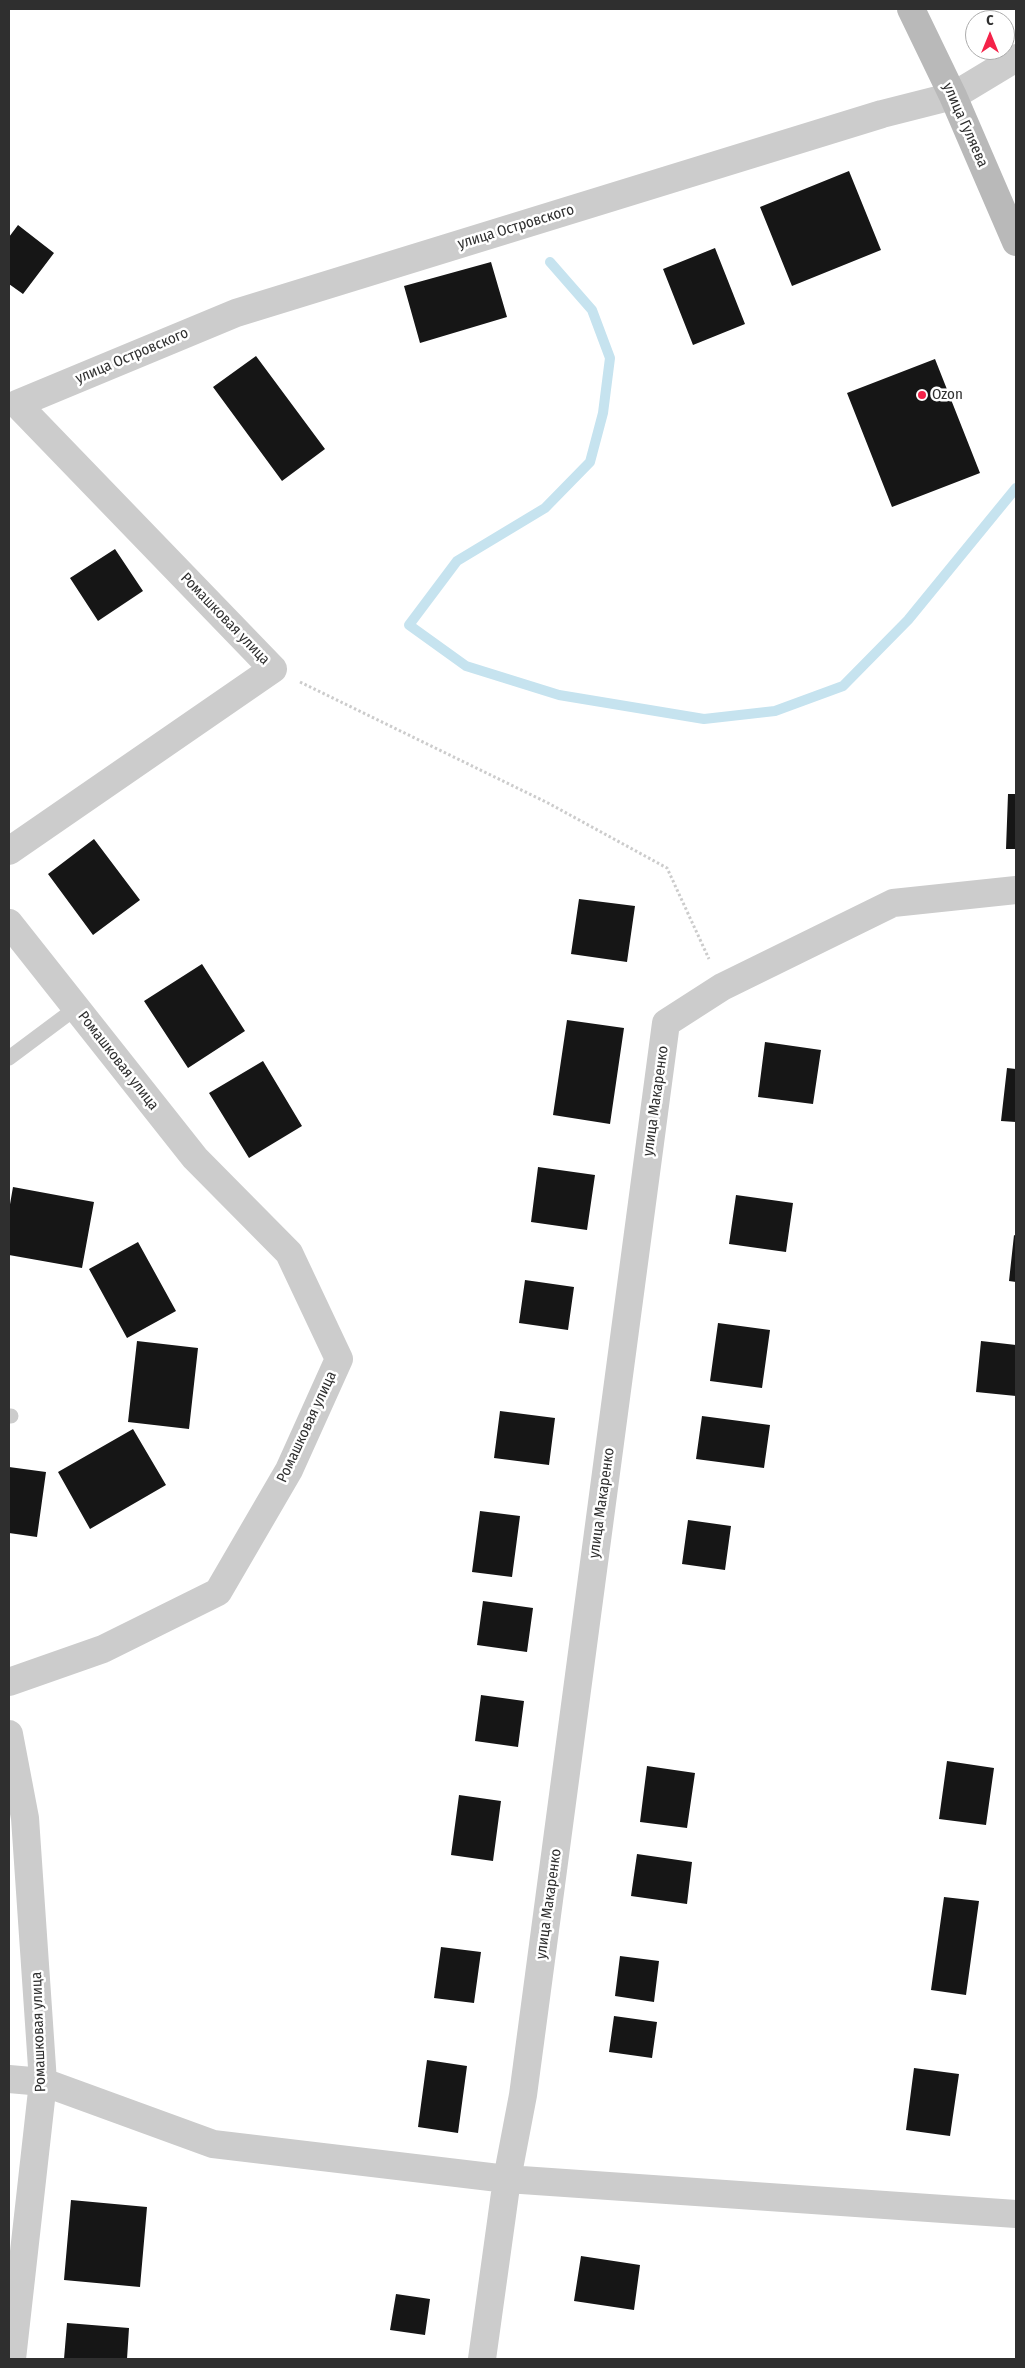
<!DOCTYPE html>
<html>
<head>
<meta charset="utf-8">
<style>
	body { margin:0 }
	#map { position:relative; width:1025px; height:2368px; overflow:hidden; background:#fff; font-family:"Fira Sans Condensed",sans-serif }
	canvas { display:block }
	.frame { position:absolute; inset:0; border:10px solid #2f2f2f; pointer-events:none }
	.north { position:absolute; left:965px; top:10px; width:50px; height:50px; box-sizing:border-box; background:#fff; border:1px solid #acacac; border-radius:50%; rotate:0deg; font-size:14px; font-weight:700; line-height:20px; text-align:center; color:#2f2f2f }
	.north::after { content:''; display:block; margin:auto; width:18px; height:22px; background:#f42349; clip-path:polygon(50% 0,100% 100%,50% 72%,0 100%) }
</style>
</head>
<body>
<div id="map">
<canvas width="1025" height="2368"></canvas>
<div class="frame"></div>
<div class="north">С</div>
</div>
<script>
const ctx = document.querySelector('canvas').getContext('2d');
ctx.lineJoin = 'round';
const shape = rows => new Path2D(rows.map(r => 'M' + r).join(''));
function stroke(path, color, width, dash) { ctx.strokeStyle = color; ctx.lineWidth = width; ctx.lineCap = dash ? 'butt' : 'round'; ctx.setLineDash(dash || []); ctx.stroke(path); }
function fill(path, color) { ctx.fillStyle = color; ctx.fill(path, 'evenodd'); }
function write(font, color, halo, rows, align = 'center') {
  ctx.font = font + ' "Fira Sans Condensed",sans-serif'; ctx.lineWidth = 5; ctx.setLineDash([]); ctx.textBaseline = 'middle'; ctx.strokeStyle = halo; ctx.fillStyle = color; for (const [text, x, y, turn = 0] of rows) {
    ctx.save(); ctx.translate(x, y); ctx.rotate((+turn || 0) * Math.PI / 180); ctx.textAlign = isNaN(turn) ? turn : align; if (halo) ctx.strokeText(text, 0, 0); ctx.fillText(text, 0, 0); ctx.restore();
  }
}
stroke(shape([
	[550,262,592,310,610,358,603,413,590,462,545,508,457,561,409,625,466,666,559,695,704,719,775,711,843,686,908,620,1016,488]
]), '#c6e3ef', 10);
fill(shape([
	[849,171,881,250,792,286,760,207],
	[18,225,54,253,23,294,9,284,9,237],
	[715,248,745,324,693,345,663,269],
	[491,262,507,317,420,343,404,286],
	[256,356,325,449,282,481,213,387],
	[935,359,980,473,892,507,847,393],
	[115,549,143,591,98,621,70,578],
	[1008,794,1016,794,1016,849,1006,849],
	[94,839,140,900,93,935,48,874],
	[579,899,635,906,627,962,571,954],
	[202,964,245,1031,188,1068,144,1001],
	[567,1020,624,1028,610,1124,553,1115],
	[765,1042,821,1050,813,1104,758,1097],
	[263,1061,302,1126,249,1158,209,1093],
	[1007,1068,1016,1069,1016,1122,1001,1121],
	[538,1167,595,1175,587,1230,531,1222],
	[13,1187,94,1202,82,1268,9,1255,9,1210],
	[736,1195,793,1203,786,1252,729,1244],
	[1014,1235,1016,1236,1016,1282,1009,1281],
	[138,1242,176,1311,127,1338,89,1269],
	[525,1280,574,1287,568,1330,519,1323],
	[718,1323,770,1330,762,1388,710,1381],
	[137,1341,198,1348,189,1429,128,1422],
	[981,1341,1016,1345,1016,1396,976,1392],
	[500,1411,555,1418,549,1465,494,1458],
	[702,1416,770,1425,764,1468,696,1459],
	[133,1429,166,1485,90,1529,58,1472],
	[9,1467,46,1472,37,1537,9,1533],
	[480,1511,520,1516,512,1577,472,1572],
	[688,1520,731,1526,725,1570,682,1564],
	[483,1601,533,1608,527,1652,477,1645],
	[481,1695,524,1701,518,1747,475,1741],
	[947,1761,994,1768,986,1825,939,1819],
	[647,1766,695,1773,687,1828,640,1822],
	[459,1795,501,1801,493,1861,451,1855],
	[637,1854,692,1862,687,1904,631,1896],
	[944,1897,979,1901,966,1995,931,1990],
	[441,1947,481,1952,474,2003,434,1998],
	[620,1956,659,1961,654,2002,615,1996],
	[614,2016,657,2022,652,2058,609,2052],
	[427,2060,467,2066,458,2133,418,2127],
	[914,2068,959,2074,950,2136,906,2130],
	[71,2200,147,2207,140,2287,64,2280],
	[581,2256,640,2265,634,2310,574,2301],
	[396,2294,430,2299,425,2335,390,2330],
	[67,2323,129,2328,127,2359,64,2359]
]), '#161616');
stroke(shape([
	[300,682,548,803,667,868,709,959]
]), '#ccc', 3, [2.5, 2.5]);
stroke(shape([
	[9,1058,76,1008],
	[9,1416,11,1416]
]), '#ccc', 15);
stroke(shape([
	[9,851,273,669,17,404,236,313,882,114,953,96,1016,58],
	[9,923,195,1158,289,1253,339,1359,289,1470,218,1592,103,1649,9,1682],
	[9,1734,25,1818,43,2082,12,2359],
	[9,2079,43,2082,213,2144,507,2179,1016,2214],
	[482,2359,507,2179,523,2095,666,1023,722,987,893,903,1016,890]
]), '#ccc', 28);
stroke(shape([
	[911,9,953,96,1016,242]
]), '#b9b9b9', 28);
for (const [x, y, r, color] of [
	[922,395,5,"#f42349"]
]) { const dot = new Path2D(); dot.arc(x, y, r, 0, 2 * Math.PI); ctx.fillStyle = color; ctx.fill(dot); stroke(dot, '#fff', 2); }
write('15px', '#2f2f2f', '#fff', [
	["улица Гуляева",965,125,66],
	["улица Островского",516,227,-17],
	["улица Островского",132,356,-23],
	["Ромашковая улица",225,619,46],
	["Ромашковая улица",118,1061,52],
	["улица Макаренко",656,1101,-82],
	["Ромашковая улица",307,1427,-65],
	["улица Макаренко",602,1503,-82],
	["улица Макаренко",549,1904,-82],
	["Ромашковая улица",39,2032,-92]
]);
write('15px', '#2f2f2f', '#fff', [
	["Ozon",932,395]
], 'left');
</script>
</body>
</html>
